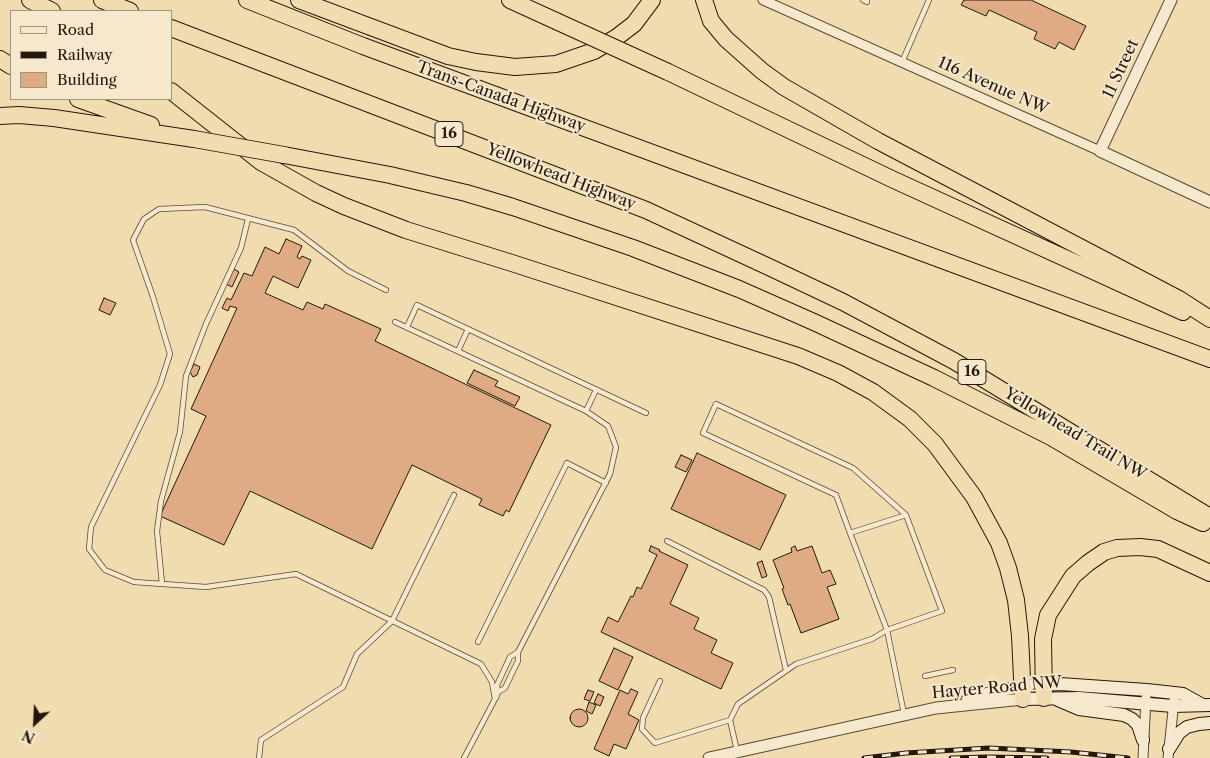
<!DOCTYPE html>
<html>
<head>
<meta charset="utf-8">
<style>
	body { margin:0 }
	#map { position:relative; width:1210px; height:758px; overflow:hidden; background:#f1dcb0; font-family:"Libre Caslon Text",serif }
	canvas { display:block }
	.legend { position:absolute; left:10px; top:10px; width:162px; height:90px; box-sizing:border-box; background:#f6e8cc; border:1px solid #a2957f; margin:0; padding:6px 9px; list-style:none; font-size:15px; color:#24180c }
	.legend li { display:flex; align-items:center; gap:10px; height:25px }
	.legend b { width:25px; border:1px solid #a2957f }
	.north { position:absolute; left:10px; top:698px; width:50px; height:50px; -webkit-text-stroke:4px #f6e8cc; paint-order:stroke; rotate:205deg; font-size:14px; font-weight:700; line-height:20px; text-align:center; color:#24180c }
	.north::after { content:''; display:block; margin:auto; width:18px; height:22px; background:#24180c; clip-path:polygon(50% 0,100% 100%,50% 72%,0 100%) }
</style>
</head>
<body>
<div id="map">
<canvas width="1210" height="758"></canvas>
<ul class="legend">
<li><b style="height:6px;background:#f6e8cc"></b>Road</li>
<li><b style="height:6px;background:#24180c"></b>Railway</li>
<li><b style="height:14px;background:#dfab84"></b>Building</li>
</ul>
<div class="north">N</div>
</div>
<script>
const ctx = document.querySelector('canvas').getContext('2d');
ctx.lineJoin = 'round';
function fill(path, color) { ctx.fillStyle = color; ctx.fill(path, 'evenodd'); }
const shape = rows => new Path2D(rows.map(r => 'M' + r).join(''));
function stroke(path, color, width, dash) { ctx.strokeStyle = color; ctx.lineWidth = width; ctx.lineCap = dash ? 'butt' : 'round'; ctx.setLineDash(dash || []); ctx.stroke(path); }
function write(font, color, halo, rows, align = 'center') {
  ctx.font = font + ' "Libre Caslon Text",serif'; ctx.lineWidth = 4; ctx.setLineDash([]); ctx.textBaseline = 'middle'; ctx.strokeStyle = halo; ctx.fillStyle = color; for (const [text, x, y, turn = 0] of rows) {
    ctx.save(); ctx.translate(x, y); ctx.rotate((+turn || 0) * Math.PI / 180); ctx.textAlign = isNaN(turn) ? turn : align; if (halo) ctx.strokeText(text, 0, 0); ctx.fillText(text, 0, 0); ctx.restore();
  }
}
const building = shape([
	[964,0,1031,0,1086,26,1074,50,1059,42,1055,49,1034,39,1037,32,989,10,986,16,961,5,964,0],
	[286,239,302,246,297,257,300,259,302,256,311,260,298,288,273,276,265,293,303,310,307,302,323,309,325,304,381,329,375,341,551,425,509,512,506,510,503,516,479,505,482,499,412,465,372,549,250,491,224,545,160,516,206,416,191,409,237,308,230,306,228,311,222,308,227,298,231,300,244,273,252,276,265,247,279,254,286,239],
	[234,269,239,272,232,287,226,284,234,269],
	[104,298,116,303,110,315,99,310,104,298],
	[194,364,200,367,197,375,193,377,190,372,194,364],
	[474,370,498,381,495,386,520,397,515,406,467,383,474,370],
	[697,453,786,495,760,550,671,509,697,453],
	[681,455,692,460,686,472,675,467,681,455],
	[651,546,660,550,659,551,688,565,670,604,699,618,694,629,717,640,711,653,733,663,721,689,601,632,608,617,618,622,631,596,633,597,637,587,641,589,657,555,649,551,651,546],
	[795,546,797,551,812,546,822,573,830,570,836,584,827,587,839,619,801,633,790,604,788,605,782,589,784,588,773,560,792,552,791,548,795,546],
	[762,561,767,576,762,578,757,563,762,561],
	[614,648,633,657,618,690,599,681,614,648],
	[631,689,638,692,628,714,639,720,626,749,614,744,609,756,594,749,620,690,628,694,631,689],
	[588,690,594,692,590,701,584,699,588,690],
	[598,694,604,697,600,706,594,703,598,694],
	[589,702,596,705,592,714,586,711,589,702],
	'570 718a9 9 0 1 1 18 0a9 9 0 1 1-18 0Z'
]);
fill(building, '#dfab84');
stroke(building, '#24180c', 1);
const service = shape([
	[863,0,867,2,867,0],
	[902,62,929,0],
	[386,290,348,271,294,230,205,207,159,209,144,219,133,240,153,297,170,354,160,385,91,527,89,549,105,570,134,582,206,587,296,574,481,664,492,682,495,699,464,758],
	[395,322,586,411,608,426,616,447,610,474,518,652,510,657,497,685,498,692,496,698],
	[407,327,417,305,646,413],
	[458,351,468,329],
	[586,411,596,390],
	[667,541,764,590,769,597,786,670],
	[162,584,157,531,161,501,180,432,186,376,206,324,241,248,248,219],
	[478,642,567,463,606,483],
	[925,676,953,670],
	[660,681,643,718,642,729,655,743,730,720,738,704,796,664,872,639,887,630,850,533,836,495,703,433,716,404,853,468,906,515,850,533],
	[498,692,505,688,514,669,518,661,518,652],
	[904,714,887,630,942,611,906,515],
	[730,720,737,751],
	[259,758,261,740,343,687,357,654,392,621,454,495]
]);
const minor = shape([
	[763,0,1100,151],
	[1143,758,1146,698],
	[1168,758,1174,701]
]);
const tertiary = shape([
	[1171,0,1100,151,1210,202],
	[967,700,985,694,1022,686],
	[709,758,936,708,1023,699]
]);
const secondary = shape([
	[1022,686,1060,684,1147,690,1183,694,1201,704],
	[1023,699,1079,698,1173,706,1210,705],
	[1058,700,1079,709,1124,715,1132,719,1138,725,1143,740],
	[1169,749,1179,733,1187,727,1199,724,1210,723]
]);
const motorway = shape([
	[30,0,52,11],
	[102,0,130,11],
	[247,0,363,46,1210,359],
	[299,0,448,56,476,62,515,67,556,64,594,51,617,37,634,24,652,0],
	[510,0,556,21],
	[704,0,711,21,726,39,762,71,784,87,878,141,1179,299,1210,319],
	[171,28,646,210,769,267,843,302,954,361,1210,517],
	[0,59,11,66],
	[668,72,894,180,1183,312],
	[171,91,261,162,316,193,344,206,406,230,515,264,798,356,838,373,873,392,910,419,935,444,974,497,999,543,1008,568,1016,600,1020,636,1023,699],
	[78,99,151,125],
	[0,116,19,115,54,118,194,139],
	[284,155,390,175,466,193,513,207,633,248,739,289,816,323,934,378,1051,437,1177,511,1203,523],
	[1044,698,1043,639,1048,615,1073,576,1088,563,1104,552,1117,548,1140,547,1158,549,1210,573]
]);
stroke(service, '#574935', 6);
stroke(minor, '#574935', 11);
stroke(tertiary, '#574935', 13);
stroke(secondary, '#24180c', 14);
stroke(motorway, '#24180c', 18);
stroke(service, '#f6e8cc', 4.5);
stroke(minor, '#f6e8cc', 9);
stroke(tertiary, '#f6e8cc', 11);
stroke(secondary, '#f6e8cc', 12);
stroke(motorway, '#f1dcb0', 16);
const rail = shape([
	[864,758,906,753,989,748,1071,752,1128,758],
	[951,758,988,757,1047,758]
]);
stroke(rail, '#24180c', 5);
stroke(rail, '#f6e8cc', 3, [9]);
const motorwayBridge = shape([
	[556,21,668,72],
	[194,139,284,155]
]);
stroke(motorwayBridge, '#24180c', 18, []);
stroke(motorwayBridge, '#f1dcb0', 16);
for (const [x, y, w] of [
	[449,134,28],
	[972,372,28]
]) { const box = new Path2D(); box.roundRect(x - w / 2, y - 12.5, w, 25, 4); ctx.fillStyle = '#f6e8cc'; ctx.fill(box); stroke(box, '#24180c', 1); }
write('bold 15px', '#24180c', null, [
	["16",449,134],
	["16",972,372]
]);
write('16px', '#24180c', '#f6e8cc', [
	["11 Street",1121,69,-65],
	["116 Avenue NW",993,86,24],
	["Trans-Canada Highway",501,97,20],
	["Yellowhead Highway",561,177,21],
	["Yellowhead Trail NW",1075,434,31],
	["Hayter Road NW",997,688,-5]
]);
</script>
</body>
</html>
